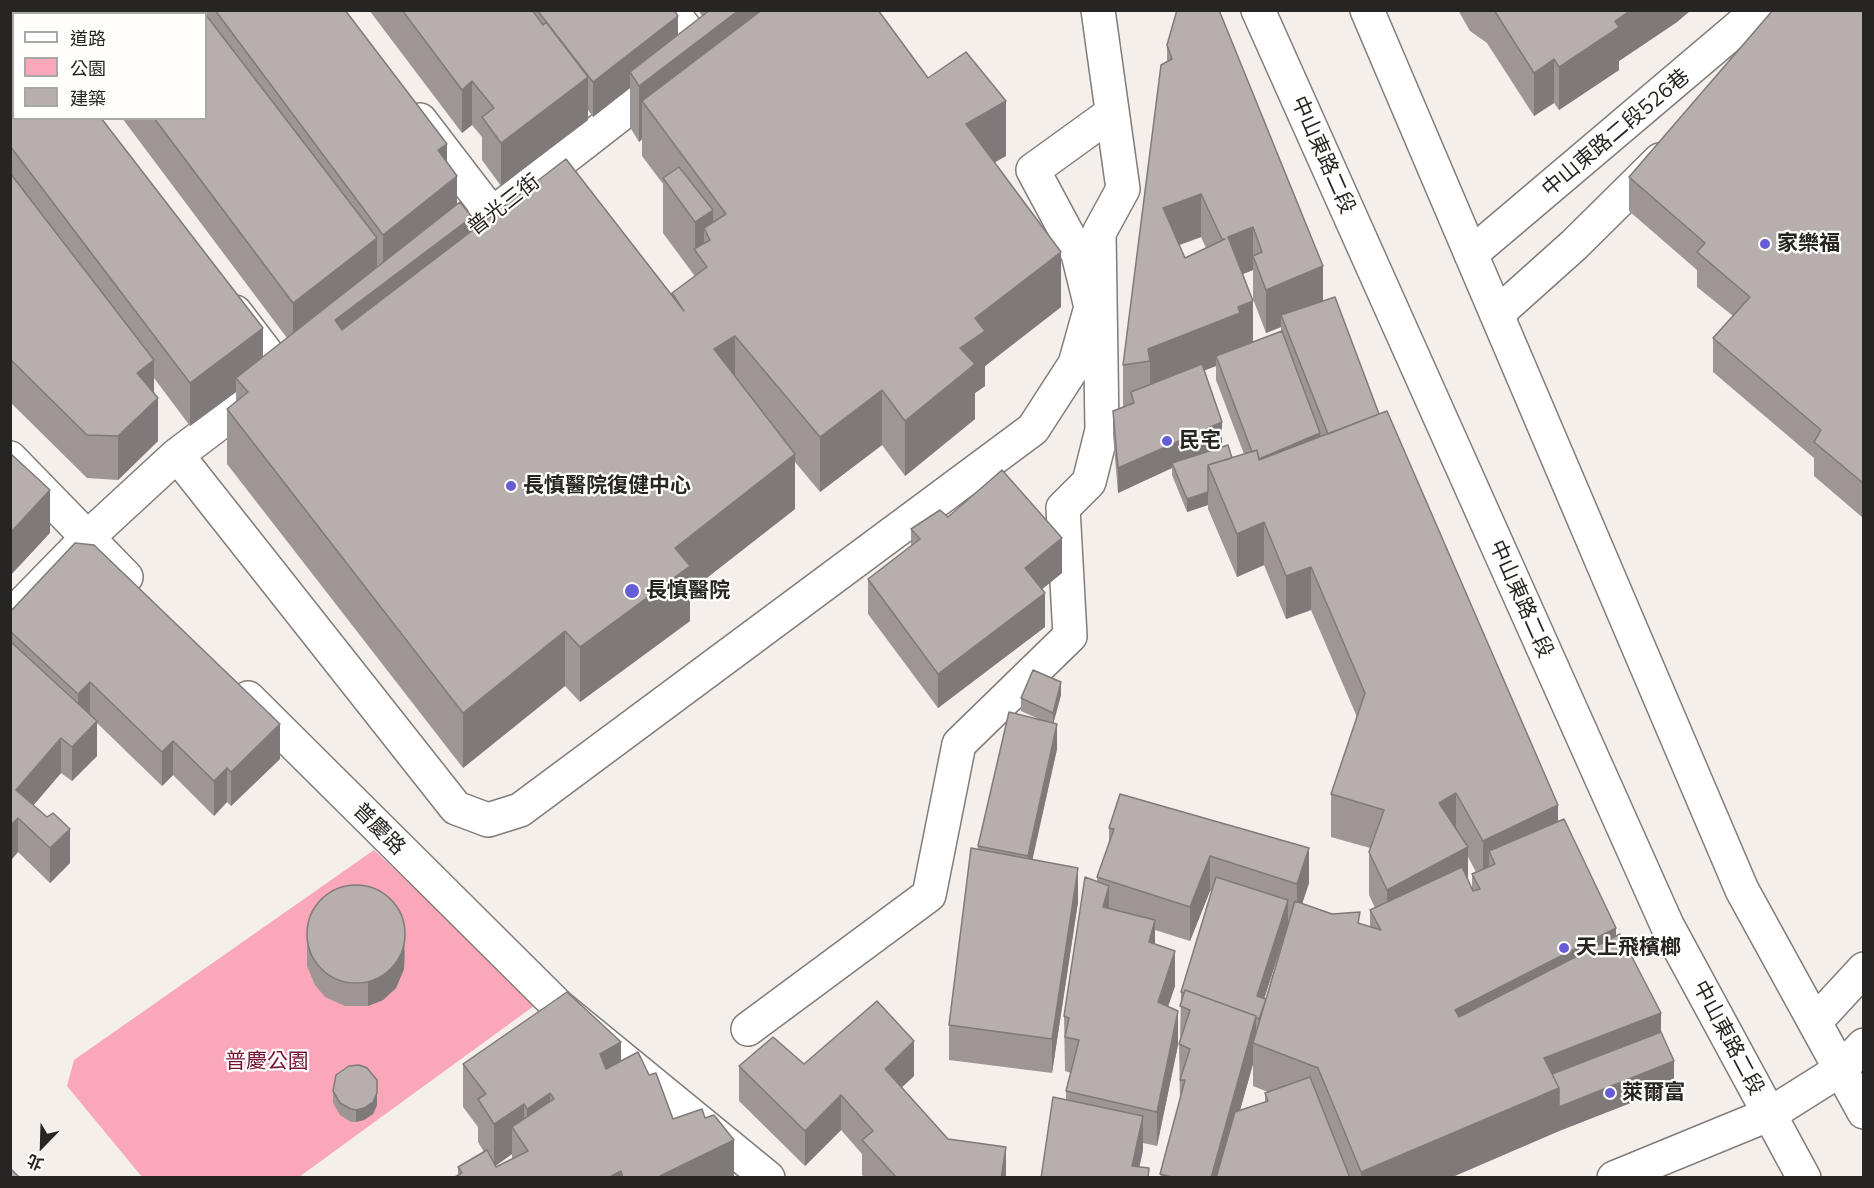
<!DOCTYPE html>
<html>
<head>
<meta charset="utf-8">
<style>
	body { margin:0 }
	#map { position:relative; width:1874px; height:1188px; overflow:hidden; background:#f5efeb; font-family:Mulish,"Noto Sans TC",sans-serif }
	canvas { display:block }
	.frame { position:absolute; inset:0; border:12px solid #272524; pointer-events:none }
	.legend { position:absolute; left:12px; top:12px; width:195px; height:108px; box-sizing:border-box; background:#fffefd; border:2px solid #a9a7a6; margin:0; padding:8px 10px; list-style:none; font-size:18px; color:#272524 }
	.legend li { display:flex; align-items:center; gap:12px; height:30px }
	.legend b { width:30px; border:2px solid #a9a7a6 }
	.north { position:absolute; left:12px; top:1116px; width:60px; height:60px; -webkit-text-stroke:4px #fffefd; paint-order:stroke; rotate:203deg; font-size:16px; font-weight:700; line-height:24px; text-align:center; color:#272524 }
	.north::after { content:''; display:block; margin:auto; width:21px; height:27px; background:#272524; clip-path:polygon(50% 0,100% 100%,50% 72%,0 100%) }
</style>
</head>
<body>
<div id="map">
<canvas width="1874" height="1188"></canvas>
<div class="frame"></div>
<ul class="legend">
<li><b style="height:8px;background:#fff"></b>道路</li>
<li><b style="height:16px;background:#faa7b9"></b>公園</li>
<li><b style="height:16px;background:#b6afad"></b>建築</li>
</ul>
<div class="north">北</div>
</div>
<script>
const ctx = document.querySelector('canvas').getContext('2d');
ctx.lineJoin = 'round';
function fill(path, color) { ctx.fillStyle = color; ctx.fill(path, 'evenodd'); }
const shape = rows => new Path2D(rows.map(r => 'M' + r).join(''));
function stroke(path, color, width, dash) { ctx.strokeStyle = color; ctx.lineWidth = width; ctx.lineCap = dash ? 'butt' : 'round'; ctx.setLineDash(dash || []); ctx.stroke(path); }
function write(font, color, halo, rows, align = 'center') {
  ctx.font = font + ' Mulish,"Noto Sans TC",sans-serif'; ctx.lineWidth = 4.5; ctx.setLineDash([]); ctx.textBaseline = 'middle'; ctx.strokeStyle = halo; ctx.fillStyle = color; for (const [text, x, y, turn = 0] of rows) {
    ctx.save(); ctx.translate(x, y); ctx.rotate((+turn || 0) * Math.PI / 180); ctx.textAlign = isNaN(turn) ? turn : align; if (halo) ctx.strokeText(text, 0, 0); ctx.fillText(text, 0, 0); ctx.restore();
  }
}
fill(shape([
	[374,850,538,1003,299,1177,142,1177,67,1086,74,1060]
]), '#faa7b9');
const minor = shape([
	[671,10,702,51],
	[420,120,492,214],
	[1471,254,1759,10],
	[437,257,666,79],
	[235,312,283,375],
	[1497,314,1574,245,1660,160],
	[177,455,456,808,488,820,520,810,1033,429,1075,364,1091,307,1078,254,1033,170,1112,113],
	[10,458,126,577],
	[10,617,87,538,177,455,263,390],
	[248,698,559,1007,768,1178],
	[1815,1022,1864,969],
	[748,1029,929,895,959,744,1070,636,1063,508,1089,482,1102,430,1099,233,1123,189,1098,10],
	[1614,1178,1770,1114,1840,1070,1864,1045]
]);
const major = shape([
	[1258,10,1667,925,1804,1178],
	[1367,10,1742,890,1864,1112]
]);
stroke(minor, '#817c79', 36);
stroke(major, '#817c79', 36);
stroke(minor, '#fff', 33);
stroke(major, '#fff', 33);
fill(shape([
	[10,10,263,357,287,338,122,118,206,118,206,14,39,14,36,10,345,10,447,162,457,204,472,231,672,296,672,293,694,277,694,275,663,233,663,184,642,156,642,139,639,142,630,127,630,88,593,117,588,110,588,120,501,186,482,160,482,137,472,125,462,133,369,10,674,10,678,35,702,16,698,10,878,10,928,78,1006,156,994,162,1061,307,985,366,985,386,975,393,975,419,905,476,882,445,820,492,795,462,795,509,690,591,690,621,580,702,565,686,463,768,227,464,227,409,236,402,236,392,190,426,154,378,154,394,158,441,118,480,87,478,10,402],
	[1458,10,1691,10,1677,22,1619,61,1619,70,1559,110,1554,103,1534,116,1487,43,1470,31],
	[1863,10,1863,518,1814,476,1814,458,1713,372,1713,338,1733,316,1697,287,1697,270,1629,211,1629,177],
	[1167,45,1323,301,1379,414,1558,822,1616,936,1661,1032,1674,1086,1559,1131,1450,1178,1160,1178,1180,1100,1179,1044,1180,1040,1181,992,1212,891,1210,891,1190,941,1155,930,1155,944,1175,986,1168,1006,1178,1045,1157,1146,1143,1143,1143,1150,1139,1167,1149,1178,1066,1100,1066,1091,1071,1073,1065,1071,1064,1016,1097,881,1097,877,1109,843,1109,828,1309,883,1302,904,1360,924,1370,927,1370,910,1375,908,1369,895,1369,852,1370,848,1331,837,1331,794,1357,717,1311,610,1286,619,1264,565,1237,577,1208,509,1208,505,1187,512,1172,475,1172,468,1118,493,1113,435,1113,411,1123,407,1123,365,1167,62],
	[1201,237,1206,248,1185,258,1179,245],
	[1253,270,1253,299,1266,333,1281,327,1281,331,1253,342,1243,274],
	[1216,366,1216,380,1244,454,1232,458,1216,449,1222,446,1204,370],
	[1468,857,1476,872,1472,874,1472,890,1468,880],
	[1286,932,1266,999,1264,999],
	[1253,1064,1253,1086,1268,1092,1265,1093,1265,1102,1240,1110],
	[948,517,1062,573,1042,589,1045,627,938,708,868,614,868,579,911,546,911,529],
	[10,612,280,759,231,806,227,802,214,816,173,775,162,786,97,723,97,756,72,781,61,773,33,805,70,863,50,883,18,852,12,859,12,868,10,869],
	[1061,695,1053,723,1057,749,1032,859,1078,902,1052,1073,949,1060,949,1025,978,846,1043,721,1021,711,1021,698],
	[307,941,405,951,404,969,396,988,383,1000,368,1006,345,1006,325,997,315,985,307,966],
	[621,1061,649,1075,673,1119,705,1118,734,1178,455,1178,458,1175,458,1167,484,1152,478,1142,478,1127,463,1107,463,1064],
	[512,1154,512,1159,496,1167,495,1166],
	[804,1064,914,1076,902,1087,948,1139,1006,1178,865,1178,862,1175,862,1154,841,1130,805,1166,739,1101,739,1066],
	[333,1091,377,1105,373,1114,364,1120,356,1122,351,1122,340,1115,333,1103]
]), '#9d9695');
fill(shape([
	[739,10,811,10,642,101,642,139,639,142,639,86],
	[1631,10,1691,10,1677,22,1619,61,1619,70,1559,110,1559,67,1615,21],
	[678,16,678,51,630,72,630,88,593,117,593,82],
	[1554,59,1554,103,1534,116,1534,73],
	[588,77,588,120,501,186,501,143],
	[472,81,472,125,462,133,462,90],
	[1006,101,1006,156,966,179,966,124],
	[447,144,447,185,457,176,457,220,383,278,383,235,438,150],
	[1201,194,1201,237,1163,251,1163,208],
	[713,210,713,265,710,240,704,228,704,263,695,250,695,222],
	[472,217,472,272,335,376,335,320],
	[1253,227,1253,270,1228,280,1228,237],
	[377,238,377,281,293,346,293,303],
	[1061,252,1061,307,985,366,985,386,975,393,975,419,905,476,905,421,960,348,975,318],
	[1323,266,1323,310,1281,315,1281,327,1266,333,1266,290],
	[1253,301,1253,344,1216,356,1216,366,1150,392,1150,361,1148,349],
	[263,328,263,372,236,378,236,392,190,426,190,383],
	[735,336,735,391,714,349],
	[154,360,154,401,158,398,158,441,118,480,118,436,137,373],
	[882,390,882,445,820,492,820,437],
	[1222,422,1222,446,1174,467,1172,463,1172,468,1118,493,1118,468],
	[1320,433,1320,457,1256,460],
	[795,454,795,509,690,591,690,621,580,702,580,647,675,548],
	[50,490,50,533,10,576,10,533],
	[1208,492,1208,505,1187,512,1187,499],
	[1264,522,1264,565,1237,577,1237,534],
	[1062,538,1062,573,1025,603,1025,568],
	[1311,567,1311,610,1286,619,1286,576],
	[1045,593,1045,627,938,708,938,674],
	[565,631,565,686,463,768,463,713],
	[90,682,90,716,78,729,78,694],
	[1061,682,1061,695,1053,725,1053,713],
	[97,721,97,756,72,781,72,747],
	[280,724,280,759,231,806,231,772],
	[1057,724,1057,749,1028,880,1028,856],
	[61,738,61,773,21,820,18,818,18,852,12,859,12,868,10,869,10,826,16,790],
	[173,741,173,775,162,786,162,752],
	[227,768,227,802,214,816,214,781],
	[1456,793,1456,836,1439,803],
	[1558,805,1558,848,1495,864,1489,851,1489,881,1483,884,1483,841],
	[70,829,70,863,50,883,50,848],
	[1468,847,1468,890,1387,933,1387,890],
	[1309,848,1309,883,1297,919,1297,884],
	[1210,856,1210,891,1190,941,1190,907],
	[1078,868,1078,902,1052,1073,1052,1039],
	[1109,886,1109,920,1103,907],
	[1288,900,1288,924,1258,1018,1257,996],
	[1155,920,1155,955,1149,942],
	[405,927,404,969,396,988,383,1000,368,1006,368,982],
	[1616,928,1616,971,1455,1053,1455,1010],
	[1175,951,1175,986,1158,1037,1158,1002],
	[1178,1011,1178,1045,1157,1146,1157,1112],
	[1661,1013,1661,1056,1674,1061,1674,1086,1559,1131,1450,1178,1361,1178,1361,1172,1544,1058],
	[1256,1016,1256,1044,1253,1043,1253,1064,1221,1178,1211,1178],
	[914,1041,914,1076,885,1103,885,1069],
	[621,1042,621,1086,600,1097,600,1054],
	[377,1093,377,1105,373,1114,364,1120,356,1122,356,1110],
	[550,1093,550,1136,527,1149,527,1109],
	[841,1095,841,1130,805,1166,805,1131],
	[524,1104,524,1145,512,1127,512,1154,494,1167,494,1124],
	[1143,1116,1143,1150,1137,1178,1132,1166],
	[734,1140,734,1178,660,1178,660,1176],
	[1006,1147,1006,1178,1001,1178],
	[621,1171,621,1178,608,1178]
]), '#7f7a79');
const building = shape([
	[10,10,18,10,20,14,14,14,14,118,101,118,263,328,190,383,10,146,10,10],
	[64,10,135,10,131,14,66,14,64,10],
	[135,10,202,10,205,14,131,14,135,10],
	[215,10,345,10,447,144,438,150,457,176,383,235,215,10],
	[402,10,532,10,543,25,546,22,588,77,501,143,482,117,494,108,472,81,462,90,402,10],
	[537,10,674,10,678,16,593,82,537,10],
	[710,10,739,10,639,86,630,72,710,10],
	[762,10,878,10,928,78,966,52,1006,101,966,124,1061,252,975,318,985,331,960,348,975,364,905,421,882,390,820,437,735,336,714,349,795,454,675,548,690,566,580,647,565,631,463,713,227,409,248,392,236,378,460,202,472,217,335,320,342,330,566,159,684,311,672,293,707,267,694,249,710,240,704,228,726,214,642,101,762,10],
	[1177,10,1219,10,1323,266,1266,290,1253,256,1262,252,1253,227,1228,237,1253,301,1238,307,1240,313,1148,349,1150,361,1123,365,1161,65,1172,59,1167,45,1177,10],
	[1201,194,1222,239,1225,239,1185,258,1163,208,1201,194],
	[1494,10,1631,10,1615,21,1619,27,1559,67,1554,59,1534,73,1494,10],
	[1773,10,1863,10,1863,483,1814,442,1821,430,1713,338,1750,297,1697,252,1705,243,1629,177,1773,10],
	[206,15,377,238,293,303,154,118,206,118,206,15],
	[679,167,713,210,695,222,663,178,679,167],
	[10,173,154,360,137,373,158,398,118,436,87,435,10,359,10,173],
	[1335,297,1379,414,1328,434,1281,315,1335,297],
	[1282,331,1320,433,1259,459,1257,450,1252,452,1216,356,1282,331],
	[1202,364,1222,422,1118,468,1113,411,1134,403,1131,392,1202,364],
	[1387,411,1558,805,1483,841,1456,793,1439,803,1468,847,1387,890,1369,852,1384,810,1331,794,1365,693,1311,567,1286,576,1264,522,1237,534,1208,465,1257,450,1259,460,1387,411],
	[1228,445,1232,458,1208,465,1208,492,1187,499,1172,463,1228,445],
	[10,453,50,490,10,533,10,453],
	[1002,470,1062,538,1025,568,1045,593,938,674,868,579,920,539,911,529,940,510,948,517,1002,470],
	[75,543,94,545,280,724,231,772,227,768,214,781,173,741,162,752,90,682,78,694,10,631,10,612,75,543],
	[10,641,97,721,72,747,61,738,16,790,47,817,53,813,70,829,50,848,18,818,10,826,10,641],
	[1033,670,1061,682,1053,713,1021,698,1033,670],
	[1009,712,1057,724,1028,856,978,846,1009,712],
	[1120,794,1309,848,1297,884,1210,856,1190,907,1097,877,1114,829,1109,828,1120,794],
	[1564,819,1616,928,1455,1010,1459,1017,1620,934,1661,1013,1544,1058,1559,1088,1361,1172,1318,1068,1253,1043,1295,901,1332,914,1360,912,1358,923,1381,930,1370,910,1462,867,1473,891,1480,889,1472,874,1495,864,1489,851,1564,819],
	[971,848,1078,868,1052,1039,949,1025,971,848],
	[1085,877,1109,886,1103,907,1155,920,1149,942,1175,951,1158,1002,1178,1011,1157,1112,1066,1091,1079,1040,1065,1037,1069,1018,1064,1016,1085,877],
	[1216,877,1288,900,1257,996,1266,999,1259,1019,1256,1018,1256,1016,1185,990,1184,993,1181,992,1216,877],
	'307 934a49 49 0 1 1 98 0a49 49 0 1 1-98 0Z',
	[1185,990,1256,1016,1211,1178,1175,1178,1160,1174,1185,1080,1180,1080,1190,1049,1179,1044,1190,1010,1180,1006,1185,990],
	[567,992,621,1042,600,1054,606,1069,638,1052,649,1075,656,1073,673,1119,702,1109,705,1118,714,1115,734,1140,660,1176,661,1178,623,1178,621,1171,608,1178,455,1178,455,1177,462,1173,458,1167,487,1150,496,1167,528,1151,512,1127,554,1099,550,1093,527,1109,524,1104,494,1124,478,1099,486,1094,463,1064,567,992],
	[877,1001,914,1041,885,1069,948,1139,1006,1147,1001,1178,897,1178,862,1140,873,1131,841,1095,805,1131,739,1066,773,1037,804,1064,877,1001],
	[1661,1032,1674,1061,1559,1107,1559,1088,1552,1074,1661,1032],
	[359,1065,367,1068,377,1080,377,1093,373,1102,364,1108,356,1110,351,1109,340,1103,333,1091,336,1075,349,1066,359,1065],
	[1310,1077,1350,1178,1216,1178,1235,1112,1268,1101,1265,1093,1310,1077],
	[1053,1097,1143,1116,1132,1166,1149,1168,1148,1178,1041,1178,1053,1097],
	[10,1168,20,1178,10,1178,10,1168]
]);
fill(building, '#b6afad');
stroke(building, '#7f7a79', 1.5);
for (const [x, y, r, color] of [
	[1765,244,6,"#655cd6"],
	[1167,441,6,"#655cd6"],
	[511,486,6,"#655cd6"],
	[632,591,8,"#655cd6"],
	[1564,948,6,"#655cd6"],
	[1610,1093,6,"#655cd6"]
]) { const dot = new Path2D(); dot.arc(x, y, r, 0, 2 * Math.PI); ctx.fillStyle = color; ctx.fill(dot); stroke(dot, '#fffefd', 2); }
write('21px', '#272524', '#fffefd', [
	["中山東路二段526巷",1616,133,-40],
	["中山東路二段",1323,155,66],
	["普光三街",504,205,-38],
	["中山東路二段",1521,599,66],
	["普慶路",379,829,45],
	["中山東路二段",1728,1038,62]
]);
write('bold 21px', '#272524', '#fffefd', [
	["家樂福",1777,244],
	["民宅",1179,441],
	["長慎醫院復健中心",523,486],
	["長慎醫院",646,591],
	["天上飛檳榔",1576,948],
	["萊爾富",1622,1093]
], 'left');
write('21px', '#741737', '#fffefd', [
	["普慶公園",267,1062]
]);
</script>
</body>
</html>
